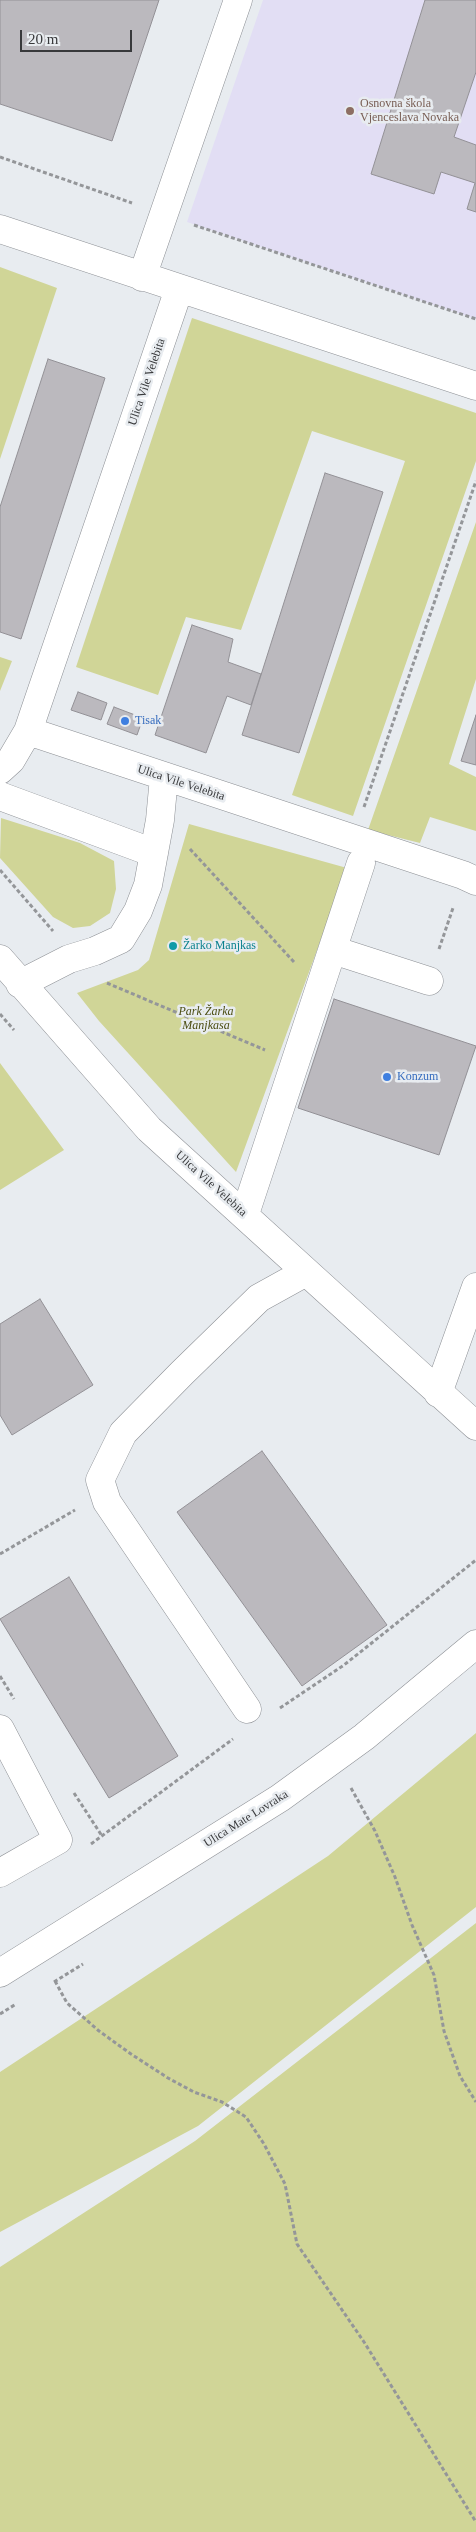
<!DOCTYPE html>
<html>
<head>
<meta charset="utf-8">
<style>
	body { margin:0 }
	#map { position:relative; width:476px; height:2532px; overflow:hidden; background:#e8ecf0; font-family:"Times New Roman",serif }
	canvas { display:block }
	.scale { position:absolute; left:20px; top:30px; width:112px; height:22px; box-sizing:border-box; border:2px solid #38393b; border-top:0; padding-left:6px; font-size:15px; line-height:18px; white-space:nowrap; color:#38393b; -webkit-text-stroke:4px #e8ecf0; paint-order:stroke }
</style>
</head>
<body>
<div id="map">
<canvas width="476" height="2532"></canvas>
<div class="scale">20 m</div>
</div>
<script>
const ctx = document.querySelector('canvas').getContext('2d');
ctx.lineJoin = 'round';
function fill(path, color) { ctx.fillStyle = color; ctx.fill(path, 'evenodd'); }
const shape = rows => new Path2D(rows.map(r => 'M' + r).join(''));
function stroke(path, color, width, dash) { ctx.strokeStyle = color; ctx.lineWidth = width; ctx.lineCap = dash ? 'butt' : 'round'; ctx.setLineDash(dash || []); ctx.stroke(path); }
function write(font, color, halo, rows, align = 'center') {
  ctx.font = font + ' "Times New Roman",serif'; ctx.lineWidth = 5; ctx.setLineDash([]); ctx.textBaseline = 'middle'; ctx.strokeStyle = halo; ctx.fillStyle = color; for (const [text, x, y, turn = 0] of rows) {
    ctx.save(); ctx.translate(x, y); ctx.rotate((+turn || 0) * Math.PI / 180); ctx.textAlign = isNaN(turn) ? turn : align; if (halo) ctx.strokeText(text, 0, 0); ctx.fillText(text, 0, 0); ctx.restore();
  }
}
fill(shape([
	[263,0,476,0,476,319,187,222]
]), '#e2def4');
fill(shape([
	[0,267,57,288,0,459],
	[192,318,476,413,476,461,353,816,292,795,405,461,312,431,241,630,186,617,158,695,76,667],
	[476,522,476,679,449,764,476,777,476,831,430,817,420,843,368,830],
	[0,657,12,661,0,691],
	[1,818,80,843,114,861,116,889,110,913,90,926,73,928,53,917,0,858],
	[189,824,347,868,236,1172,99,1021,77,993,138,970,149,960],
	[0,1063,64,1150,0,1190],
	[476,1733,476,1907,198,2126,0,2232,0,2072,328,1856],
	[476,1923,476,2532,0,2532,0,2267,195,2141]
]), '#d0d597');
const building = shape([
	[0,0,159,0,112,141,0,104,0,0],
	[425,0,476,0,476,72,454,137,476,145,476,212,467,209,475,183,441,172,434,194,371,174,425,0],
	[48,359,105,378,21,639,0,632,0,507,48,359],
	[325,473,383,492,299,753,242,735,325,473],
	[192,625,233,639,228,662,261,674,251,705,227,696,206,753,155,735,192,625],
	[78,692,107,703,101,720,71,710,78,692],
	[114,707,143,718,137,735,107,724,114,707],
	[476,715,476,765,461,761,476,715],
	[334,999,476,1046,439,1155,298,1108,334,999],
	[40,1299,93,1385,12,1435,0,1415,0,1324,40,1299],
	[262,1451,387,1625,302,1686,177,1512,262,1451],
	[69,1577,178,1756,109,1798,0,1619,69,1577]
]);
fill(building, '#bbb9be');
stroke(building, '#939196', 1);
const minor = shape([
	[0,229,476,386],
	[142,277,238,0],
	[28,731,463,875,476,881],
	[0,770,11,760,28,731,179,289],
	[0,796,154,853],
	[333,950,429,981],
	[0,959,149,1129,476,1426],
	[20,984,69,959,95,951,121,939,138,911,148,885,160,820,164,777],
	[245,1214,361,863],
	[438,1393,476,1287],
	[247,1709,107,1502,100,1480,123,1433,182,1373,259,1298,306,1272],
	[0,1729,58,1840,0,1873],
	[0,1973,280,1798,364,1737,476,1644]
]);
stroke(minor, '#8d9095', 29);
stroke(shape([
	[0,157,132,203],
	[194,225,476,319],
	[364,807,476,481],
	[190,849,294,962],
	[0,870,53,931],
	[439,949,453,908],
	[107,983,265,1050],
	[0,1014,14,1030],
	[0,1554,75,1510],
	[0,1676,14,1699],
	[280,1708,344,1665,476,1560],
	[351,1788,375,1831,395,1877,412,1925,434,1975,444,2031,460,2076,476,2102],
	[74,1793,102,1836],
	[91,1844,233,1739],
	[55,1981,67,2003,99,2031,131,2054,168,2078,194,2092,222,2102,246,2117,264,2144,285,2184,297,2244,364,2342,476,2522],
	[54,1982,83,1964],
	[0,2014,16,2004]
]), '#949699', 3, [4, 2.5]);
stroke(minor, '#fff', 28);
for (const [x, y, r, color] of [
	[350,111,5,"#8d6e63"],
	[125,721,5,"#3f7fe0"],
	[173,946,5,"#0f9aa8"],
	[387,1077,5,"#3f7fe0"]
]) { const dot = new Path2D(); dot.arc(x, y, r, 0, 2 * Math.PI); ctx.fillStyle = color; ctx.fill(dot); stroke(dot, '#e8ecf0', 2); }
write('12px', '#785e54', '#e8ecf0', [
	["Osnovna škola",360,104],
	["Vjenceslava Novaka",360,118]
], 'left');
write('12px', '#38393b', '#e8ecf0', [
	["Ulica Vile Velebita",147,382,-71],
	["Ulica Vile Velebita",181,783,18],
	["Ulica Vile Velebita",211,1184,42],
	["Ulica Mate Lovraka",246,1819,-32]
]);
write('12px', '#366cbe', '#e8ecf0', [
	["Tisak",135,721],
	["Konzum",397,1077]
], 'left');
write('12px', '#0d838f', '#e8ecf0', [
	["Žarko Manjkas",183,946]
], 'left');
write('italic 12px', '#4b4d12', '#e8ecf0', [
	["Park Žarka",206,1012],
	["Manjkasa",206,1026]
]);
</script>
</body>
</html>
